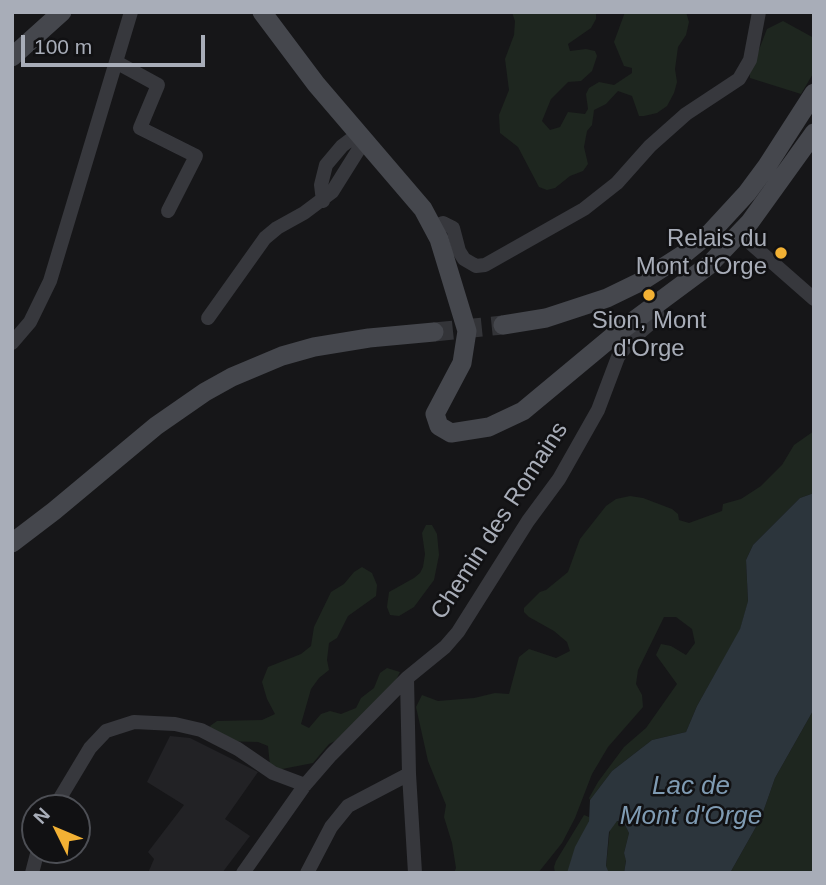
<!DOCTYPE html>
<html>
<head>
<meta charset="utf-8">
<style>
	body { margin:0 }
	#map { position:relative; width:826px; height:885px; overflow:hidden; background:#161618; font-family:Arial,sans-serif }
	canvas { display:block }
	.frame { position:absolute; inset:0; border:14px solid #a8adb8; pointer-events:none }
	.north { position:absolute; left:21px; top:794px; width:70px; height:70px; box-sizing:border-box; background:#111113; border:2px solid #4d4f55; border-radius:50%; rotate:313deg; font-size:19px; font-weight:700; line-height:28px; text-align:center; color:#a8adb8 }
	.north::after { content:''; display:block; margin:auto; width:24px; height:32px; background:#f2b134; clip-path:polygon(50% 0,100% 100%,50% 72%,0 100%) }
	.scale { position:absolute; left:21px; top:35px; width:184px; height:32px; box-sizing:border-box; border:4px solid #a8adb8; border-top:0; padding-left:9px; font-size:21px; line-height:24px; white-space:nowrap; color:#a8adb8; -webkit-text-stroke:5px #111113; paint-order:stroke }
</style>
</head>
<body>
<div id="map">
<canvas width="826" height="885"></canvas>
<div class="frame"></div>
<div class="north">N</div>
<div class="scale">100 m</div>
</div>
<script>
const ctx = document.querySelector('canvas').getContext('2d');
ctx.lineJoin = 'round';
function fill(path, color) { ctx.fillStyle = color; ctx.fill(path, 'evenodd'); }
const shape = rows => new Path2D(rows.map(r => 'M' + r).join(''));
function stroke(path, color, width, dash) { ctx.strokeStyle = color; ctx.lineWidth = width; ctx.lineCap = dash ? 'butt' : 'round'; ctx.setLineDash(dash || []); ctx.stroke(path); }
function write(font, color, halo, rows, align = 'center') {
  ctx.font = font + ' Arial,sans-serif'; ctx.lineWidth = 5; ctx.setLineDash([]); ctx.textBaseline = 'middle'; ctx.strokeStyle = halo; ctx.fillStyle = color; for (const [text, x, y, turn = 0] of rows) {
    ctx.save(); ctx.translate(x, y); ctx.rotate((+turn || 0) * Math.PI / 180); ctx.textAlign = isNaN(turn) ? turn : align; if (halo) ctx.strokeText(text, 0, 0); ctx.fillText(text, 0, 0); ctx.restore();
  }
}
fill(shape([
	[170,736,190,738,258,772,225,819,250,836,222,873,148,873,154,859,148,852,184,805,147,782]
]), '#222225');
fill(shape([
	[512,12,596,12,596,19,591,28,568,44,570,51,586,49,595,51,597,56,592,71,581,81,568,82,551,99,542,121,550,130,560,127,568,112,585,114,588,109,586,94,589,88,599,82,614,85,632,73,632,68,624,66,614,42,625,12,686,12,689,22,686,35,678,47,675,69,677,82,674,93,667,106,657,113,644,116,639,116,632,96,618,91,606,104,594,110,592,125,587,131,584,147,588,164,583,171,570,176,555,188,547,190,539,187,518,147,500,133,499,115,509,90,505,59,514,35,515,21],
	[783,21,814,38,814,72,801,94,750,78,750,73,767,29],
	[814,431,814,493,800,498,753,545,746,560,748,602,740,630,697,706,686,732,652,740,612,771,590,800,589,798,598,782,624,747,646,728,677,684,656,655,661,644,671,646,686,655,695,643,692,629,676,617,664,617,638,670,636,684,642,695,643,707,608,747,592,774,575,818,562,843,538,873,454,873,456,868,452,843,444,817,446,805,428,761,416,707,422,695,438,701,474,698,495,693,509,694,519,657,529,649,556,658,570,651,567,642,554,631,529,617,524,612,524,608,540,592,546,590,568,572,580,539,606,506,616,499,630,496,643,498,672,509,678,514,679,520,689,523,722,511,723,504,741,499,761,486,782,465,794,445],
	[426,525,432,525,437,534,439,555,434,580,414,607,399,616,390,615,387,607,389,592,414,578,420,573,423,567,425,554,422,533],
	[362,567,372,573,377,585,376,596,348,616,337,638,329,643,327,660,329,670,319,678,311,689,301,724,309,728,321,714,330,711,341,714,356,708,361,698,374,688,380,673,387,668,400,672,396,680,363,716,335,741,329,744,313,763,277,770,270,766,268,746,258,742,220,741,212,734,210,726,217,721,262,720,275,714,267,699,262,682,268,667,301,654,311,646,314,627,331,592,344,584,354,572],
	[814,709,814,873,730,873,761,818,775,778],
	[584,815,589,817,589,821,572,858,570,869,567,873,555,873,554,867,556,861],
	[616,821,624,823,629,833,624,853,626,860,624,873,609,873,606,867,610,828]
]), '#1e261f');
fill(shape([
	[814,493,814,709,775,778,761,818,730,873,624,873,626,861,624,853,629,833,624,823,617,821,609,832,606,866,609,873,567,873,575,847,589,821,590,800,612,771,652,740,686,732,697,706,740,629,748,601,746,560,753,545,800,498]
]), '#2c353c');
stroke(shape([
	[434,332,503,325]
]), '#333438', 19, [19, 10]);
stroke(shape([
	[116,62,158,85,140,128,196,156,168,211],
	[323,201,321,185,326,165,342,146,358,134],
	[433,227,443,223,453,228,459,251,464,259,476,266,485,265,584,209,617,183,650,146,686,114,739,79,750,60,759,12],
	[740,234,814,299],
	[208,318,265,238,277,228,304,213,332,192,364,141],
	[12,343,30,322,50,281,131,12],
	[407,678,409,774,415,873],
	[54,808,90,748,106,731,134,722,175,724,201,730,238,749,273,773,305,785],
	[32,873,38,850],
	[243,873,305,785,331,755,407,678,445,647,458,632,528,521,559,479,598,410,618,357,631,340,658,317,655,305],
	[307,873,331,827,348,806,409,774]
]), '#37383d', 14);
stroke(shape([
	[262,12,316,84,423,209,439,239,467,331,462,363,435,414,439,426,451,433,489,427,523,411,612,337,709,265,750,222,814,133],
	[12,57,62,12],
	[503,325,546,318,607,298,642,281,684,254,711,232,747,193,767,166,814,93],
	[12,543,54,511,156,426,205,392,232,377,282,356,314,347,369,338,434,332]
]), '#45474d', 19);
for (const [x, y, r, color] of [
	[781,253,7,"#f2b134"],
	[649,295,7,"#f2b134"]
]) { const dot = new Path2D(); dot.arc(x, y, r, 0, 2 * Math.PI); ctx.fillStyle = color; ctx.fill(dot); stroke(dot, '#111113', 2.5); }
write('24px', '#a8adb8', '#111113', [
	["Relais du",767,239],
	["Mont d'Orge",767,267],
	["Sion, Mont",649,321,"center"],
	["d'Orge",649,349,"center"]
], 'right');
write('24px', '#a8adb8', '#111113', [
	["Chemin des Romains",500,521,-57]
]);
write('italic 26px', '#7f9bb3', '#111113', [
	["Lac de",691,787],
	["Mont d'Orge",691,817]
]);
</script>
</body>
</html>
